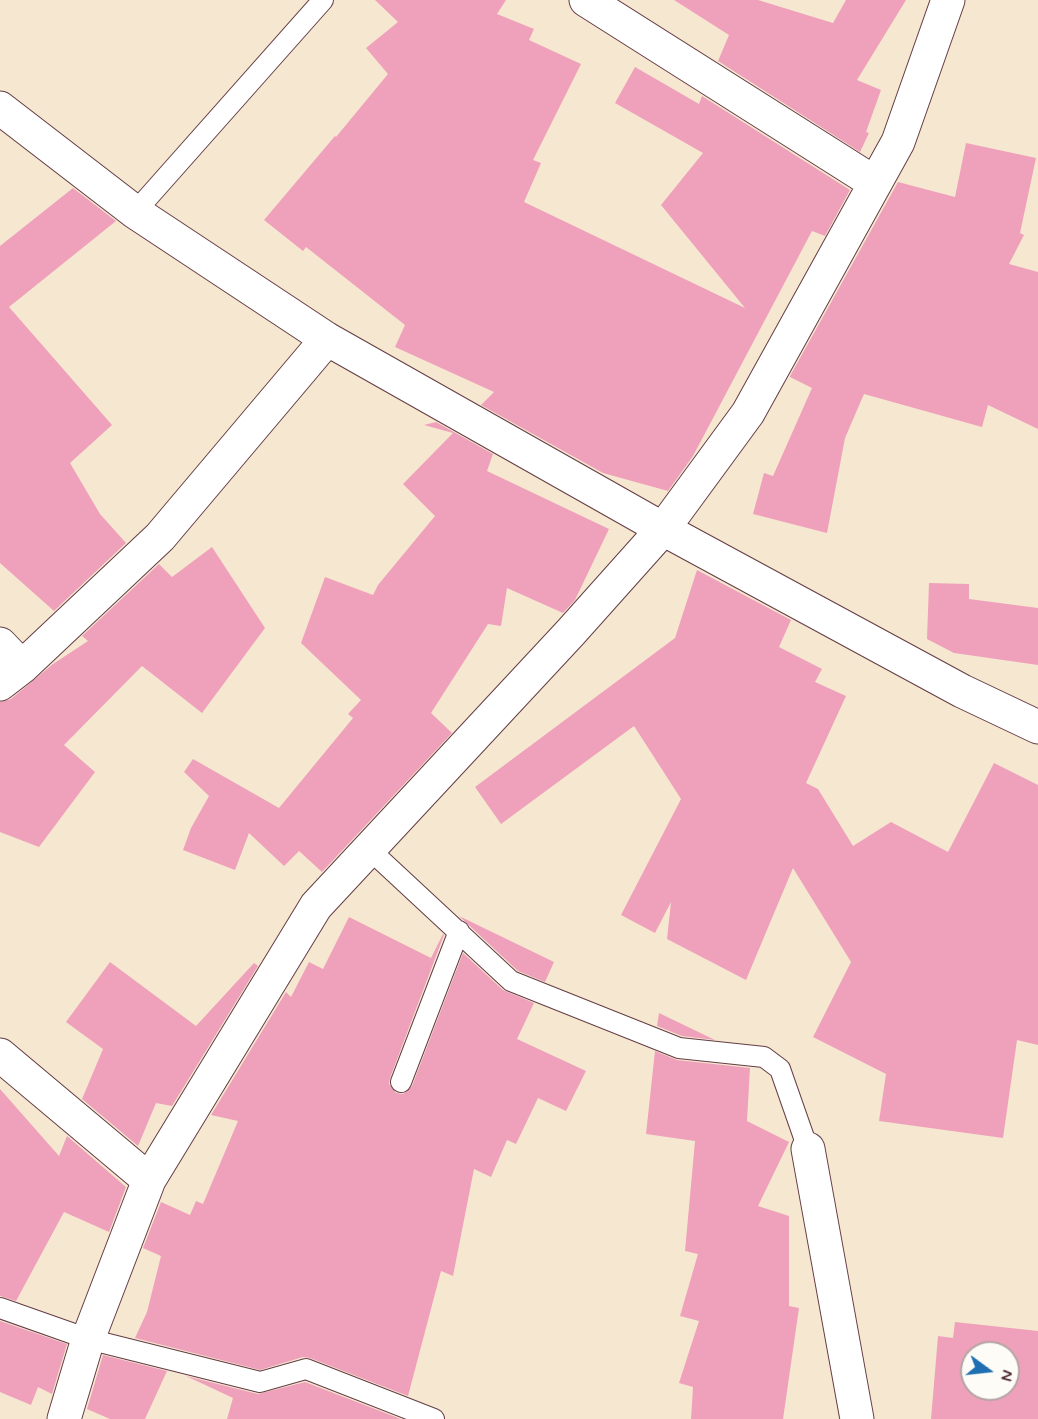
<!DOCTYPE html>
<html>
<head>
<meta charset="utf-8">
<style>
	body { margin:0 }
	#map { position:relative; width:1038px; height:1419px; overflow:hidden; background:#f6e7d1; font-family:Mynerve,sans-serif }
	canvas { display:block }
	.north { position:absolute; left:960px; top:1341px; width:60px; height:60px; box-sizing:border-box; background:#fdfcf7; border:2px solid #b5a4a5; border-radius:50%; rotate:105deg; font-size:16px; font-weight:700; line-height:24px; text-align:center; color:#4a1f2b }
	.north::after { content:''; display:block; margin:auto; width:21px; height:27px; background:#1f6fb2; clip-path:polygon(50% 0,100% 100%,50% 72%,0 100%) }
</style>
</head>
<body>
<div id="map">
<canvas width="1038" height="1419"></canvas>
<div class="north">N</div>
</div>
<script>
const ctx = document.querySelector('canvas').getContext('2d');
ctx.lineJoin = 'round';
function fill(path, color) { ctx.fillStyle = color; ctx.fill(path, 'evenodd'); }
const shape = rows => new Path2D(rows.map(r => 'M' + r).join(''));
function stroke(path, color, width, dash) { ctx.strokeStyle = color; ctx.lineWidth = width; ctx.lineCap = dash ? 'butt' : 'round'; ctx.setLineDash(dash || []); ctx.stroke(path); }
fill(shape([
	[375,0,506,0,497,14,534,29,529,40,581,64,533,160,541,163,524,202,745,308,661,205,703,153,615,103,635,67,699,104,702,96,850,190,825,236,812,231,693,456,668,491,603,473,481,405,494,392,395,347,405,325,306,247,303,251,264,220,335,136,336,137,388,74,366,48,398,22],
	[674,0,758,0,833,23,846,0,906,0,857,80,881,90,866,132,869,133,860,152,718,61,729,35],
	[966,143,1036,158,1020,233,1024,235,1009,264,1038,272,1038,429,988,405,982,427,864,394,845,438,827,533,753,514,764,473,773,476,812,388,790,377,790,376,898,182,955,197],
	[73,188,116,221,9,307,112,425,70,463,100,514,126,543,54,611,0,563,0,246],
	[436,422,493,454,487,471,609,529,575,600,563,613,507,588,501,626,488,624,431,713,452,733,322,872,299,851,284,866,249,833,235,870,183,850,191,828,209,796,184,772,193,759,279,808,353,718,348,714,361,700,301,643,325,577,373,595,378,585,435,516,403,484,453,433,424,425],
	[212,547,265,628,202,713,142,666,64,745,95,772,39,847,0,832,0,702,11,699,53,664,88,641,82,636,159,564,172,577],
	[697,570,791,620,779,647,822,669,815,682,846,696,806,783,818,789,853,846,891,822,948,852,994,763,1038,785,1038,1045,1017,1040,1003,1138,879,1121,886,1074,813,1037,851,962,793,868,746,980,667,939,671,902,655,933,621,915,681,799,634,726,501,824,475,787,675,638],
	[929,583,969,584,969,599,1038,608,1038,665,954,653,927,639],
	[459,916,554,962,545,982,518,971],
	[349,917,431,958,443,934,444,935,390,1078,389,1084,396,1093,403,1094,412,1086,463,953,503,990,534,1003,517,1039,586,1071,566,1111,538,1098,516,1144,507,1140,491,1177,474,1169,453,1276,441,1271,408,1396,310,1358,303,1357,260,1370,135,1338,147,1312,161,1256,143,1248,161,1202,190,1215,196,1201,203,1204,238,1121,211,1115,286,992,291,997,309,962,323,969],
	[110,962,196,1026,254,963,258,966,172,1106,156,1103,138,1146,82,1099,103,1049,66,1022],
	[659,1013,715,1040,682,1036,657,1026],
	[655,1051,677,1060,750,1068,747,1121,789,1142,758,1206,789,1216,789,1306,799,1308,783,1419,691,1419,693,1387,679,1383,699,1321,680,1316,698,1254,685,1251,695,1141,646,1134],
	[0,1089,59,1156,67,1136,126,1187,109,1232,64,1212,16,1301,0,1296],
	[0,1321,67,1344,52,1394,38,1387,31,1405,0,1392],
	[955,1322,1038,1331,1038,1419,931,1419,938,1336,953,1338],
	[972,1353,1008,1353,1008,1389,972,1389],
	[103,1355,167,1371,145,1419,110,1419,87,1409],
	[186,1376,258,1394,305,1382,401,1419,227,1419,233,1398]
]), '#efa1bb');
const lane = shape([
	[135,212,323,0],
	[369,849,511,981,679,1048,764,1057,780,1069,808,1149],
	[401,1082,459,931],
	[0,1308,88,1339,260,1382,306,1369,434,1419]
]);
const street = shape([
	[586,0,875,183],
	[0,108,135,212,327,339,663,529,962,691,1038,727],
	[0,644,22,667],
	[0,684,22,667,160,537,327,339],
	[0,1055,149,1180],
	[808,1149,857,1419],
	[64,1419,88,1339,149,1180,316,906,571,632,663,529,748,413,898,142,948,0]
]);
stroke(lane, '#643d44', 22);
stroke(street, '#643d44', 35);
stroke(lane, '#fff', 20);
stroke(street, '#fff', 33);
</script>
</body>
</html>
